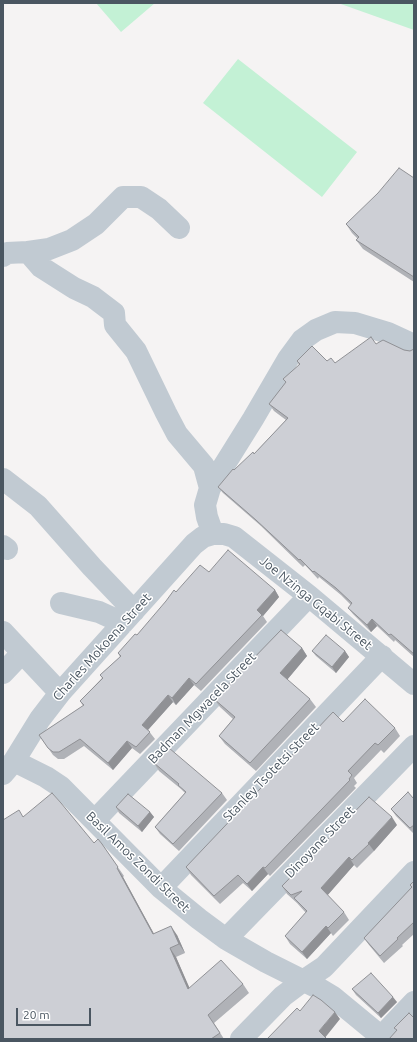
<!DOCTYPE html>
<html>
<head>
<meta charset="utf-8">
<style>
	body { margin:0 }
	#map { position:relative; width:417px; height:1042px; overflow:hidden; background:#f5f3f3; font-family:Ubuntu,sans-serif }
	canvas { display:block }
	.frame { position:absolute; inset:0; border:4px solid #4a5661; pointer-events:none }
	.scale { position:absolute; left:16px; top:1008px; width:75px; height:18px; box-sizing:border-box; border:2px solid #4a5661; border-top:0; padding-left:5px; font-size:12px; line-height:14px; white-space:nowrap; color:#4a5661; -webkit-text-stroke:3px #fff; paint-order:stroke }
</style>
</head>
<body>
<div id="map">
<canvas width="417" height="1042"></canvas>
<div class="frame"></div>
<div class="scale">20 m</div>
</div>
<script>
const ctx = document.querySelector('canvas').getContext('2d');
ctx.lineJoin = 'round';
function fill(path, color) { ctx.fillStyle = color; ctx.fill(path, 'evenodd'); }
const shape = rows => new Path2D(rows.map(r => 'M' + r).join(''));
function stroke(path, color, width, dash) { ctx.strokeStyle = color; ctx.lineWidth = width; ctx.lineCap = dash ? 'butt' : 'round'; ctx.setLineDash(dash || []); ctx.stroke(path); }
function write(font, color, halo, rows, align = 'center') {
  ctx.font = font + ' Ubuntu,sans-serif'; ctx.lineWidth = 3; ctx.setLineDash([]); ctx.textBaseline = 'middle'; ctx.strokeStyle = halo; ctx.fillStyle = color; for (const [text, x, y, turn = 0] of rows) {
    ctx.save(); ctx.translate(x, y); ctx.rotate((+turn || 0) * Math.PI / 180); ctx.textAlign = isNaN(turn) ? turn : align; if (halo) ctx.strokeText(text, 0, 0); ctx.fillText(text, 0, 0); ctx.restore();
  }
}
fill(shape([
	[96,3,155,3,121,32],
	[338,3,414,3,414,30],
	[238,59,357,152,322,197,203,103]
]), '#c3f1d5');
stroke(shape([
	[28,252,49,249,72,240,96,224,123,197,141,197,159,209,179,228],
	[3,256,7,253,28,252,41,267,74,288,93,297,114,313,115,325,136,351,166,413,177,434,204,466,210,488],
	[3,479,38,506,92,567,134,611],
	[213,534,207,517,205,505,210,488,253,419,288,359,302,340,316,330,335,322,355,323,388,333,414,345],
	[3,546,7,549],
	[61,603,99,612,123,623],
	[3,632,60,693],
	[3,673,22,653],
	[14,761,46,777,61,787,161,888,199,919,226,939,266,962,318,988,333,997,384,1039],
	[3,774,14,761,40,719,60,693,194,544,203,537,213,534,224,534,234,537,309,596,414,684],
	[95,820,309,596],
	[161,888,382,656],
	[226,939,414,746],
	[241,1039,283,996,303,981,324,967,414,872],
	[379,1039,414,1002]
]), '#c1cad2', 22);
fill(shape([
	[414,178,414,282,363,249,356,240,358,239,352,233,346,224],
	[376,344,410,351,414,349,414,657,395,640,394,642,377,626,371,632,353,614,348,608,351,605,341,595,319,577,318,579,305,565,303,567,261,526,223,493,218,487,234,470,254,454,286,420,274,411,269,404,286,383,283,379,299,365,297,361,327,361,335,363],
	[209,572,275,590,279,597,263,616,267,622,201,691,194,685,176,705,173,702,148,730,155,739,140,754,132,748,113,770,84,746,64,759,58,759,53,755,39,735,83,706,80,701,102,678,100,675,120,657,118,653,137,635,176,592],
	[302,648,307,656,287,680,310,699,316,707,256,771,225,744,219,736,233,719,220,707,214,699],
	[312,651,345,651,349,657,336,673,316,656],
	[343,722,395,728,400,736,384,753,381,750,354,778,357,783,354,786,356,788,270,876,268,874,252,891,243,883,220,904,191,875,186,867],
	[154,763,222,793,227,800,179,851,160,834,155,827,185,793,181,789,159,771],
	[414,797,414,834,396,816,391,809],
	[116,807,150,812,154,817,142,832,119,813],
	[23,817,94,843,102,844,124,876,123,877,154,934,177,935,185,953,176,957,189,988,243,984,249,993,214,1023,224,1039,3,1039],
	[397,825,374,851,357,868,354,865,327,895,344,912,349,920,333,936,331,933,307,959,290,944,285,936,306,913,297,903,287,894,282,886],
	[414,881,414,934,402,945,403,946,384,963,369,945,364,938,412,888,410,885],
	[352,989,397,1002,381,1018,356,995]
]), '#b0b2b7');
fill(shape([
	[275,590,279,597,263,616,257,610],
	[372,619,377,626,371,632,367,625],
	[302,648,307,656,286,681,280,673],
	[345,651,349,657,336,673,332,667],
	[189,678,194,685,176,705,172,698],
	[168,695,173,702,147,731,142,725],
	[127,741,132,748,113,770,108,763],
	[150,812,154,817,142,832,138,826],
	[392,817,397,825,374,851,368,843],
	[349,857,354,865,327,896,321,888],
	[263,867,268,874,252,891,247,884],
	[117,868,123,877,159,943,153,934],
	[171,926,177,935,185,953,179,944],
	[326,926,331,933,307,959,302,952],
	[170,948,176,957,194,998,188,989],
	[393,997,397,1002,381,1018,378,1013],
	[335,1012,340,1019,324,1039,319,1031]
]), '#909195');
const building = shape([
	[399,168,414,178,414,277,356,240,359,237,346,224,378,193,399,168],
	[371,337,376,344,383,340,404,350,410,351,414,349,414,654,391,634,389,635,372,619,367,625,348,608,352,603,336,588,314,571,313,572,300,559,299,560,256,520,218,487,233,469,234,470,253,452,254,454,288,418,269,404,286,382,283,379,300,364,297,361,312,346,327,361,331,358,335,363,371,337],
	[228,550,275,590,257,610,262,615,196,684,189,678,172,698,168,695,142,725,150,732,136,747,127,741,108,763,80,739,59,752,53,752,48,748,39,735,84,705,80,701,103,678,100,675,121,656,118,653,135,634,137,635,166,601,174,590,176,592,200,565,209,572,228,550],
	[281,630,302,648,280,673,310,699,250,763,219,736,235,717,214,699,281,630],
	[326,635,345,651,332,667,312,651,326,635],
	[365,699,395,728,378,745,375,743,348,771,352,775,349,779,350,780,265,868,263,867,247,884,238,875,214,896,186,867,333,712,343,722,365,699],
	[169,748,222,793,173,844,155,827,186,792,178,785,179,784,154,763,169,748],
	[408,792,413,798,414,797,414,825,410,828,391,809,408,792],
	[52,793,61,803,94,843,98,839,102,844,118,867,117,868,153,934,171,926,179,944,170,948,188,989,221,960,243,984,208,1015,220,1033,211,1039,3,1039,3,820,19,810,23,817,52,793],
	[128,794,150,812,138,826,116,807,128,794],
	[369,797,392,817,368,843,369,844,352,860,349,857,321,888,344,912,328,928,326,926,302,952,285,936,307,911,294,898,302,891,291,895,282,886,369,797],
	[414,881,414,922,397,938,398,939,380,956,364,938,412,887,410,885,414,881],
	[371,973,393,997,378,1013,352,989,371,973],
	[313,995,321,1000,335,1012,319,1031,327,1039,267,1039,297,1008,300,1011,313,995],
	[409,1013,414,1018,414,1039,389,1039,397,1030,394,1028,409,1013]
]);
fill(building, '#cdcfd5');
stroke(building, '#909195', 1);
write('13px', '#4a5661', '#fff', [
	["Joe Nzinga Gqabi Street",316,603,39],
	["Charles Mokoena Street",102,647,-48],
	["Badman Mgwacela Street",202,708,-46],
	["Stanley Tsotetsi Street",271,772,-46],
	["Dinoyane Street",320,842,-46],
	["Basil Amos Zondi Street",138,862,44]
]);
</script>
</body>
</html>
